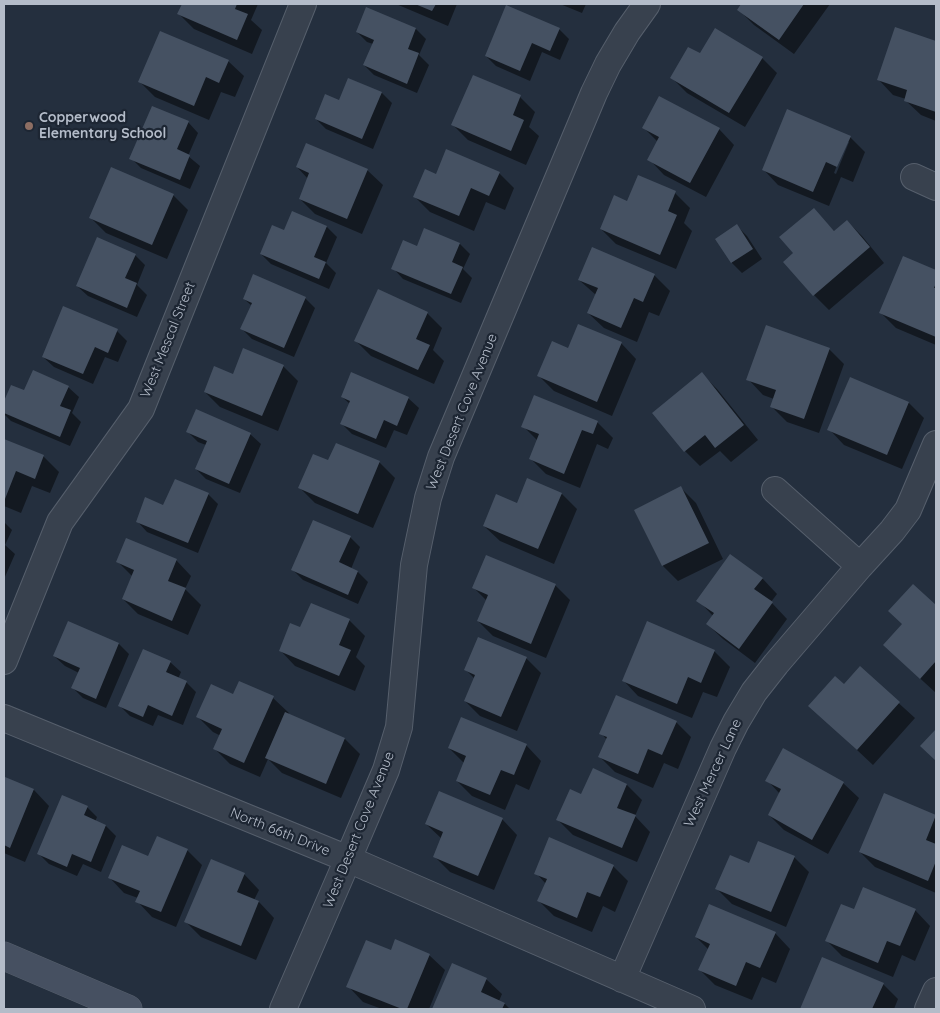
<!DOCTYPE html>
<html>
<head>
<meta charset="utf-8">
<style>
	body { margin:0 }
	#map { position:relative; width:940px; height:1013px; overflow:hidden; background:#242f3e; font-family:Quicksand,sans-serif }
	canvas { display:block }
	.frame { position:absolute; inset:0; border:5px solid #b4bcc9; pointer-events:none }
</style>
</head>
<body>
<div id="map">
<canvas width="940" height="1013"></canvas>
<div class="frame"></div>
</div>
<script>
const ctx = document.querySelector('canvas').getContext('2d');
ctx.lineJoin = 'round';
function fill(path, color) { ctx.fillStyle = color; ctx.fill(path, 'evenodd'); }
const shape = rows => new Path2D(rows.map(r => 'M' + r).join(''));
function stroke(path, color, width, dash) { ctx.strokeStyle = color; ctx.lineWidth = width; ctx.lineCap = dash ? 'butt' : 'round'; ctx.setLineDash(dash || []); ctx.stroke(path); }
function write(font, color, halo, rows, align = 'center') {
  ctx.font = font + ' Quicksand,sans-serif'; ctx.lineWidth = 4.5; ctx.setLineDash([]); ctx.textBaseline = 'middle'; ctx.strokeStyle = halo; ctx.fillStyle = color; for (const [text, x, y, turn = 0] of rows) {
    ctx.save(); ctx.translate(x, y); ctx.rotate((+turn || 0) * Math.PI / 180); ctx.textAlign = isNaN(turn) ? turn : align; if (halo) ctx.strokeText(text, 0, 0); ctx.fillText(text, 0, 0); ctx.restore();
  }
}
fill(shape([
	[183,4,258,4,251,20,262,30,252,54,194,29,179,14],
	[396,4,457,4,448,26],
	[560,4,586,4,582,13],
	[743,4,830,4,794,54,754,25,739,10],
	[366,9,416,29,426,39,419,55,429,65,417,93,374,75,364,65,373,44,367,42,357,32],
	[559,29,569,39,560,60,542,52,530,81,496,66,486,56],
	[896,29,936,43,936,121,921,115,905,100,906,99,893,95,878,79],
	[700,55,762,58,777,73,745,127,687,93,671,77],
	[228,61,244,76,235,97,221,92,209,120,155,97,140,82],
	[349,79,382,93,392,103,373,149,326,129,316,119,339,101],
	[520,97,535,112,529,127,539,136,526,165,468,140,453,125],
	[188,122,198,133,188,156,200,166,190,189,141,168,131,158],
	[643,127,719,129,734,145,706,197,664,175,649,159,658,142],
	[850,137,865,152,853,182,841,177,829,206,778,185,763,169],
	[846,142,849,142,836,174,834,173],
	[297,167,367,170,383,185,362,234,315,214,300,199,308,179],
	[499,173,514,188,505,210,486,202,474,231,430,212,415,197,436,175],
	[675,193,690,208,684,223,692,231,676,269,616,244,601,229,628,203],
	[173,195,188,210,167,259,106,233,91,218],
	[814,210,835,232,847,221,862,236,884,263,829,310,814,295,795,253],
	[293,213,327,227,337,237,326,263,336,273,329,289,271,264,261,254,285,232],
	[737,226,747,236,762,259,742,273,732,263,717,239],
	[460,244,470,254,463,269,472,278,461,303,403,279,393,268,417,248],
	[135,255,145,265,137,285,147,295,137,317,88,296,77,286],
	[904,258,936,271,936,345,896,328,881,313],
	[654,275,670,291,659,316,649,312,637,342,604,328,588,313,596,295,579,280],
	[305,298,315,308,294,357,252,339,242,329,252,306,244,299],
	[427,313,442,328,433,350,444,361,434,384,371,356,356,341],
	[117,331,127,341,118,362,105,357,93,384,54,367,43,357],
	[621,343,636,359,612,416,554,391,539,376,569,350],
	[829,349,844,364,819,433,787,422,771,406,774,399,763,395,748,379],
	[283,366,298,381,278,431,220,407,205,392,233,376],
	[702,374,717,389,758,440,731,462,720,451,700,466,685,451],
	[850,378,909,403,924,418,902,469,844,445,829,429],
	[11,386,25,392,68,387,79,397,72,413,81,422,70,446,11,421,4,414,4,404],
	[342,397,408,398,419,408,407,435,394,430,386,448,352,434,341,423,350,404],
	[597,422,613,438,608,449,597,444,580,488,546,474,531,459,538,441,523,426],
	[188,432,250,434,261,444,240,493,206,479,196,469,206,445,198,442],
	[4,440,43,456,59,472,50,493,32,486,21,513,4,506],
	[329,462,379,462,395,478,373,528,315,503,300,488],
	[681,488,696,503,723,559,678,581,663,566,636,510],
	[208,494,218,504,198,553,147,532,137,521,164,507],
	[562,494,577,509,554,564,500,541,484,526,517,505],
	[4,522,12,530,5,545,15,554,4,579],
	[350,537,360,547,351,569,358,572,368,582,358,604,303,580,293,570],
	[176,560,191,576,185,589,201,605,188,635,138,614,123,599,133,577,117,561],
	[762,578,777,594,771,602,787,619,755,663,723,639,707,624,713,616,698,600],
	[555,585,570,600,546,658,493,636,478,621,487,601,474,588],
	[913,586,936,607,936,693,900,660,903,624],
	[349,620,365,636,356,657,365,666,355,691,295,666,280,650,301,629],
	[68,623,119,644,129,654,106,708,83,698,73,688,79,673,65,666,54,656],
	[714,651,730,667,717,697,703,692,692,718,638,696,623,680],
	[526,658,541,673,517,731,480,716,465,701,475,679,466,670],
	[170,662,181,672,178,679,186,682,196,692,183,725,158,715,153,726,130,716,120,706],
	[860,668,915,718,873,765,810,706,844,686],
	[240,683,273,698,289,713,288,715,345,739,360,754,341,798,282,773,268,759,260,777,230,764,215,749,221,736,213,732,198,717,234,696],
	[676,722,691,737,678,769,664,763,653,788,615,772,600,757,607,740,601,733],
	[526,745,541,761,529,790,516,784,505,810,472,796,457,781,464,763,449,748],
	[593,770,627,785,642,800,635,816,650,832,637,862,573,835,558,820,582,796],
	[5,778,34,790,49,806,25,862,4,853,4,782],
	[767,780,843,783,859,798,828,854,784,830,769,815,780,794],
	[884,795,936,817,936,893,875,867,860,852],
	[87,807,97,817,95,822,106,826,116,836,101,872,83,864,77,876,49,864,39,854],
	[502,819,517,835,494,890,450,872,434,856,442,839,426,824],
	[187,850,202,865,176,927,152,917,137,901,138,898,124,893,109,877,149,858],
	[794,857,809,872,786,927,732,904,717,889,750,864],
	[613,866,628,881,615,912,603,906,592,932,554,916,539,901,546,884,536,873],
	[244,874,259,890,254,900,259,902,274,918,256,960,201,937,186,922],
	[915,910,930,926,915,961,902,955,893,977,842,956,826,940,854,911],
	[775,933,790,949,776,983,762,977,752,1000,715,985,700,970,709,950,696,937],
	[391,951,429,955,445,970,429,1009,382,1009,363,1002,348,986],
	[823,959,883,984,898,999,894,1009,801,1009],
	[452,965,486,979,502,994,499,1001,505,1004,510,1009,433,1009]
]), '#0007');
fill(shape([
	[182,4,237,4,235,9,248,14,237,40,177,14],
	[415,4,436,4,432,11],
	[741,4,804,4,779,40,737,10],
	[506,5,560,28,550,51,532,43,520,71,485,56],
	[366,7,416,28,408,49,419,53,407,84,363,65,374,40,356,32],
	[895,27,936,41,936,112,904,101,907,90,877,80],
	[715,28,763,57,729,113,670,78,688,47,700,53],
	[160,31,229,60,219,83,206,77,194,106,138,82],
	[473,75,521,95,513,115,524,120,511,151,451,125],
	[348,78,382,92,362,139,315,119,325,94,339,100],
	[659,96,720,128,690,183,647,160,659,137,642,128],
	[152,106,189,121,177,149,190,155,180,180,129,159],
	[787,109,851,136,837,167,826,162,813,192,762,170],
	[306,143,368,169,347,219,299,199,309,173,296,167],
	[446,149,500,172,489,196,471,188,459,216,413,197,425,169,436,174],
	[111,167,174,194,152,245,89,218],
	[638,175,676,191,668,211,677,215,660,255,600,229,614,195,627,201],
	[814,208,834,231,847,220,870,247,813,296,783,262,793,253,779,237],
	[292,211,327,226,314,257,326,262,319,279,260,254,272,225,284,230],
	[737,224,753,249,731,263,715,239],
	[424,228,460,243,452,262,463,267,451,294,391,269,403,240,417,246],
	[97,237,136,254,125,278,137,283,127,308,76,286],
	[592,247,655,274,643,302,634,298,621,328,587,313,598,288,578,280],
	[903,256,936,270,936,283,934,288,936,288,936,337,879,313],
	[253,274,306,297,284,348,240,329,252,303,243,299],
	[378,289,428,312,416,339,430,345,418,370,354,341],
	[63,306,118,329,108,353,95,347,83,374,42,357],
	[578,324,622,342,597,402,537,376,552,341,568,348],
	[766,325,830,348,804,419,770,407,776,390,746,380],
	[243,348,284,365,262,416,204,392,214,366,233,374],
	[33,370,69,386,60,406,71,410,60,437,4,413,4,401,11,385,24,390],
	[351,372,409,397,397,426,384,420,376,439,340,424,350,401,341,397],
	[702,372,744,425,715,448,705,435,684,452,652,413],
	[850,377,909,402,887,455,827,430],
	[534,395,598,421,593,434,582,430,564,474,529,459,539,434,521,427],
	[196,409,251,433,229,484,195,469,207,441,186,432],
	[4,439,44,455,35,479,16,471,5,499,4,498],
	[336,443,380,461,358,514,298,488,313,454,328,460],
	[527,478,562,493,538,549,483,526,496,494,517,503],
	[175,479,209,493,188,543,136,522,145,497,163,505],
	[681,486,709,543,662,566,634,510],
	[313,520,351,536,339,562,358,571,348,595,291,570],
	[126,538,177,559,168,581,186,588,172,621,122,599,134,570,116,562],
	[730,554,763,578,754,589,773,602,739,649,706,624,714,613,696,601],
	[486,555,556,584,531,644,477,621,488,595,472,588],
	[913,584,936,605,936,661,920,679,883,645,902,624,888,611],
	[311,603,350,619,339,645,351,650,339,676,279,651,290,623,300,627],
	[68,621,119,643,96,699,71,688,80,668,53,656],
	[647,621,715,650,701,683,688,677,677,704,622,681],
	[478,637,527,657,501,717,464,701,475,675,464,670],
	[143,649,171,661,166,672,187,681,172,716,148,705,143,717,118,706],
	[860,666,900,702,857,750,808,706,835,676,844,684],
	[239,681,274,696,244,763,213,749,222,729,196,717,211,684,233,694],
	[616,695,677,721,662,755,648,749,638,774,598,757,607,737,599,734],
	[285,712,345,738,326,784,265,758],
	[461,717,527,744,514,775,501,770,490,795,456,781,466,756,448,748],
	[936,729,936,761,920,746],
	[783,748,844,782,812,840,768,815,781,789,765,781],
	[593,768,627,784,617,808,636,815,622,848,556,820,570,789,581,794],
	[5,777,34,789,10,848,4,845],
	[439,791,503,818,478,876,433,857,443,832,425,824],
	[884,793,936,815,926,840,936,844,936,861,928,881,859,852],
	[62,795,88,806,84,815,106,825,91,862,72,854,67,867,37,854],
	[157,836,188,849,161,912,135,902,140,891,108,878,122,845,148,856],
	[549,837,614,865,600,897,587,892,577,918,537,901,547,879,534,874],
	[758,841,795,856,771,912,715,889,730,855,749,863],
	[211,859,245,873,237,892,259,901,241,946,184,922],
	[863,887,916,909,900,946,887,941,878,963,825,941,841,904,854,909],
	[709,904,776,932,760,968,746,962,736,986,698,970,710,944,695,937],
	[395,939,430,954,407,1009,402,1009,346,987,366,940,391,950],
	[822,957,884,983,872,1009,800,1009],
	[452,963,487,978,481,992,505,1003,502,1009,432,1009]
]), '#455162');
const minor = shape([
	[914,177,936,187],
	[775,490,860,566],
	[4,661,60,522,141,409,303,4],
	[4,718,348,859,692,1009],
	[622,979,723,748,736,722,754,692,776,664,860,566,892,531,908,510,936,444],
	[283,1009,348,859,386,770,399,727,414,565,428,498,441,457,594,93,608,64,627,32,647,4],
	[928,1009,936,991]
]);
const secondary = shape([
	[4,956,128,1009]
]);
stroke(minor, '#565f6c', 28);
stroke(secondary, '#565f6c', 29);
stroke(minor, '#38414e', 26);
stroke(secondary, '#465061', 28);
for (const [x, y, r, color] of [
	[29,126,5,"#8d6e63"]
]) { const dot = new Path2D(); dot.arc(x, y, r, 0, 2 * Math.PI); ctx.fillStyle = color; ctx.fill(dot); stroke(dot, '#1d2633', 2); }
write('bold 14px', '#b4bcc9', '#1d2633', [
	["Copperwood",39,118],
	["Elementary School",39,134]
], 'left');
write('14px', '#b4bcc9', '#1d2633', [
	["West Mescal Street",168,340,-68],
	["West Desert Cove Avenue",462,412,-68],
	["West Mercer Lane",713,773,-65],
	["West Desert Cove Avenue",359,830,-68],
	["North 66th Drive",280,832,22]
]);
</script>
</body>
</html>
